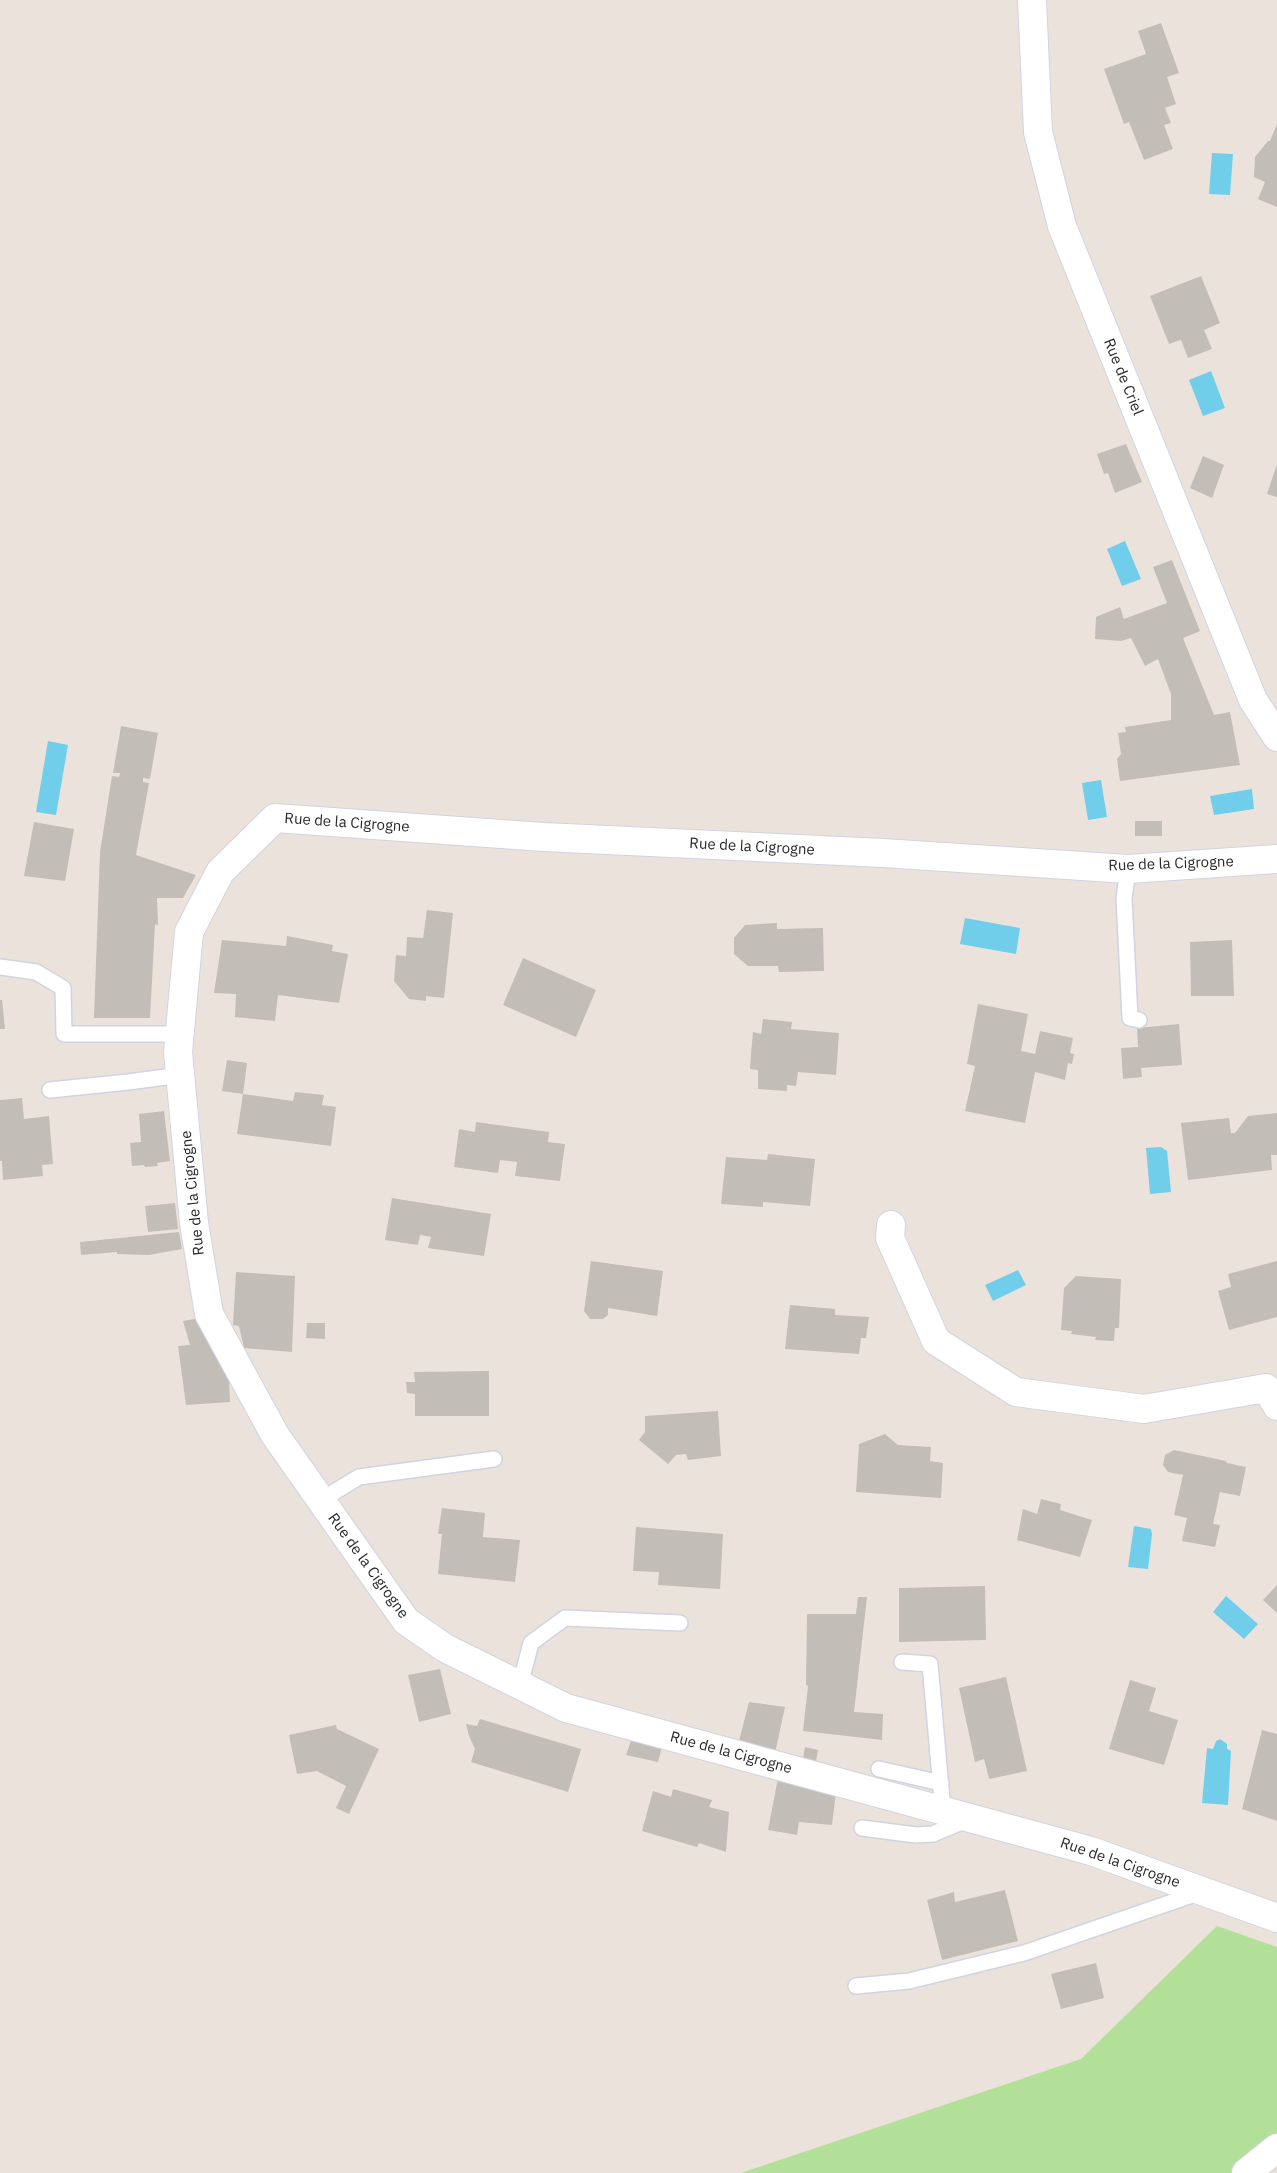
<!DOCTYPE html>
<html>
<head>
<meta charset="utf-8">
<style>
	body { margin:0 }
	canvas { display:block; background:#ebe3db }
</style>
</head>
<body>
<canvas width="1277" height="2173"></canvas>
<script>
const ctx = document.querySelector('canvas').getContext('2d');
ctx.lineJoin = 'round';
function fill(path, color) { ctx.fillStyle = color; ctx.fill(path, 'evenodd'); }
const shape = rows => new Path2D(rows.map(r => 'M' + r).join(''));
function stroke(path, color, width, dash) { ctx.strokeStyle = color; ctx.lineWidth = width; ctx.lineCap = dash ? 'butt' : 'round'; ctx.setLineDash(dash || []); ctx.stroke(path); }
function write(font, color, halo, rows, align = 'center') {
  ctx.font = font + ' "IBM Plex Sans",sans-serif'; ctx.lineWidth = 4; ctx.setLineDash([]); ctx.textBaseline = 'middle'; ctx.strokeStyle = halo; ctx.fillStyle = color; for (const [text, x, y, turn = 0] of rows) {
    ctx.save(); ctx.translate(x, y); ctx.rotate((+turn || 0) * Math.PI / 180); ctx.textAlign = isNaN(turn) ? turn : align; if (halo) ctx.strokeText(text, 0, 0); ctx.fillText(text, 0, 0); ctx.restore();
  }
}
fill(shape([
	[1217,1926,1277,1947,1277,2135,1231,2173,741,2173,1081,2059]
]), '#b3e098');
fill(shape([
	[1212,153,1233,154,1230,195,1209,194],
	[1211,371,1225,408,1203,416,1189,380],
	[1125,541,1141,579,1122,586,1107,549],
	[48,741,68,745,56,815,36,812],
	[1101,780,1107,817,1088,820,1082,783],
	[1252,789,1254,809,1214,815,1210,796],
	[965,918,1020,928,1016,954,960,944],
	[1161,1147,1167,1151,1171,1192,1150,1194,1146,1148],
	[1018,1270,1026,1285,993,1301,985,1285],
	[1134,1526,1151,1529,1152,1534,1148,1569,1128,1567],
	[1226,1596,1258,1624,1244,1639,1213,1612],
	[1220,1739,1227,1744,1227,1749,1231,1751,1228,1805,1202,1803,1207,1748,1213,1749,1216,1741]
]), '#70ceeb');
fill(shape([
	[1161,23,1179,73,1167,77,1176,104,1165,108,1171,123,1164,125,1173,149,1144,160,1129,122,1124,124,1104,69,1146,54,1138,31],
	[1277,124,1277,207,1258,199,1265,182,1254,177,1255,157,1268,141,1270,141],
	[1201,276,1220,323,1204,330,1212,349,1188,358,1181,340,1169,344,1150,296],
	[1126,444,1142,482,1115,493,1108,473,1104,474,1097,454],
	[1203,456,1224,465,1212,498,1190,488],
	[1277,464,1277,497,1267,494],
	[1172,560,1200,631,1183,638,1214,715,1230,712,1240,765,1120,781,1117,759,1121,754,1118,733,1126,732,1125,727,1171,720,1171,694,1158,659,1145,666,1131,638,1121,641,1095,639,1096,617,1120,607,1124,619,1167,603,1153,567],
	[121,726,158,733,150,779,143,778,143,782,149,783,136,855,196,875,183,898,157,898,158,925,155,924,150,1018,94,1018,100,852,112,776,119,777,120,773,113,773],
	[1135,821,1162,821,1162,836,1135,836],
	[34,822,74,829,65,881,24,876],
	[427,910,453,913,444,998,426,996,426,1001,409,999,394,981,396,955,406,956,407,937,423,938],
	[777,923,777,929,823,928,824,971,779,972,778,966,748,966,734,954,734,938,745,925],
	[287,936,333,945,332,951,348,954,339,1003,278,995,275,1021,235,1017,236,994,214,993,222,940,286,946],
	[1232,940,1234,996,1191,996,1190,942],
	[523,958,596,990,576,1037,503,1005],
	[0,1000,2,1000,5,1029,0,1029],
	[978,1004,1028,1014,1021,1051,1035,1054,1040,1031,1073,1038,1070,1053,1074,1054,1072,1064,1068,1063,1065,1080,1035,1072,1025,1123,965,1111,975,1066,967,1064],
	[763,1019,792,1022,791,1029,839,1033,836,1075,798,1072,796,1086,787,1085,787,1091,758,1089,758,1070,750,1069,751,1054,753,1032,761,1034],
	[1179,1024,1182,1065,1141,1068,1142,1077,1123,1079,1121,1048,1138,1047,1137,1028],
	[227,1060,247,1063,243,1094,222,1091],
	[295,1092,324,1095,322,1105,336,1107,331,1146,237,1134,243,1094,293,1101],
	[22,1098,24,1119,49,1116,53,1164,42,1165,43,1176,3,1180,2,1161,0,1161,0,1100],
	[164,1111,170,1161,157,1163,158,1166,145,1167,144,1165,132,1166,130,1143,141,1142,139,1114],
	[1277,1113,1277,1155,1271,1155,1272,1170,1188,1180,1181,1123,1229,1118,1231,1133,1235,1133,1248,1116],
	[476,1122,549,1132,548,1142,565,1144,560,1181,515,1176,517,1162,500,1160,498,1173,454,1167,459,1129,475,1132],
	[768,1154,815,1159,810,1206,763,1202,763,1207,721,1204,726,1157,767,1160],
	[392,1198,491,1214,484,1256,428,1248,431,1237,420,1235,418,1245,385,1240],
	[175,1203,178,1229,148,1232,145,1206],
	[179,1232,182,1249,149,1255,117,1254,117,1252,81,1255,80,1242],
	[591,1261,663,1271,657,1316,608,1308,608,1315,603,1319,590,1319,584,1311],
	[1277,1261,1277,1317,1229,1330,1218,1291,1231,1287,1228,1274],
	[236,1272,295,1276,292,1352,244,1348,239,1326,233,1325],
	[1076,1276,1121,1279,1119,1328,1115,1328,1114,1341,1095,1340,1096,1337,1071,1334,1072,1331,1061,1330,1064,1288],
	[790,1305,835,1309,835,1315,869,1317,866,1338,861,1338,859,1354,785,1349],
	[200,1318,229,1379,230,1402,186,1405,178,1346,190,1345,183,1321],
	[307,1323,325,1323,325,1339,306,1338],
	[489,1371,489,1416,415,1416,415,1394,407,1393,406,1382,415,1382,414,1372],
	[718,1411,721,1456,688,1460,686,1454,676,1455,668,1464,639,1440,645,1432,645,1416],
	[885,1434,898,1445,931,1447,930,1461,943,1463,941,1498,856,1492,859,1444],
	[1174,1450,1226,1461,1227,1463,1246,1467,1240,1496,1220,1492,1213,1524,1220,1525,1215,1547,1182,1541,1187,1518,1174,1515,1183,1475,1168,1472,1163,1465,1165,1455],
	[1041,1499,1061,1504,1060,1510,1092,1520,1080,1557,1017,1540,1023,1509,1037,1514],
	[442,1508,485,1513,483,1537,520,1540,515,1582,438,1574,442,1534,438,1534],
	[636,1527,723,1534,720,1589,658,1585,659,1572,633,1571],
	[1277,1585,1277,1613,1263,1600],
	[985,1586,986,1640,899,1642,899,1588],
	[858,1597,867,1597,854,1712,883,1714,882,1740,803,1731,808,1686,806,1685,807,1614,856,1614],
	[440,1669,451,1714,419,1722,408,1675],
	[1006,1677,1027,1771,989,1779,984,1759,975,1762,959,1688],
	[1130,1680,1156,1688,1149,1711,1178,1720,1164,1765,1109,1749],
	[749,1702,785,1707,774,1758,737,1749],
	[480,1719,581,1749,568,1792,471,1762,475,1749,469,1736,466,1724,477,1726],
	[336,1725,337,1729,379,1749,349,1814,336,1808,346,1786,317,1771,297,1774,289,1735],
	[1262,1730,1277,1734,1277,1821,1242,1809],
	[632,1738,662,1747,658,1762,626,1755],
	[805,1747,818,1750,815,1767,802,1764],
	[778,1778,836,1792,832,1825,799,1822,797,1835,768,1830],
	[673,1789,712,1800,709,1807,729,1812,726,1852,699,1843,697,1847,642,1831,653,1791,671,1797],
	[1005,1890,1018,1941,942,1960,927,1900,954,1892,955,1902],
	[1096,1963,1104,1998,1061,2009,1051,1974]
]), '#c3bdb7');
const lane = shape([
	[1128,869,1124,898,1130,1018,1139,1020],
	[0,967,36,972,63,988,64,1034,180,1034],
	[50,1090,128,1082,181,1075],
	[321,1500,359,1477,494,1459],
	[902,1662,930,1664,943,1811],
	[520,1685,531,1643,565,1618,680,1623],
	[879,1769,941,1783],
	[862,1828,916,1835,933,1834,969,1819],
	[856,1986,909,1981,1024,1953,1201,1892]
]);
const street = shape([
	[1032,0,1038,132,1062,226,1253,700,1277,737],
	[1277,859,1128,869,883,853,544,837,275,818,220,872,189,932,178,1052,194,1223,209,1314,275,1435,406,1621,445,1648,566,1708,1091,1851,1277,1918],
	[891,1225,890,1238,936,1341,1016,1392,1144,1409,1266,1388,1277,1406],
	[1246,2173,1277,2148]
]);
stroke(lane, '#d0d4e1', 18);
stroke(street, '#d0d4e1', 30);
stroke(lane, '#fff', 15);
stroke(street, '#fff', 28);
write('15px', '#292929', '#fff', [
	["Rue de Criel",1123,377,68],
	["Rue de la Cigrogne",347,823,4],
	["Rue de la Cigrogne",752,847,3],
	["Rue de la Cigrogne",1171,864,-2],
	["Rue de la Cigrogne",193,1193,-96],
	["Rue de la Cigrogne",368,1566,54],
	["Rue de la Cigrogne",731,1753,15],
	["Rue de la Cigrogne",1120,1863,19]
]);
</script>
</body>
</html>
